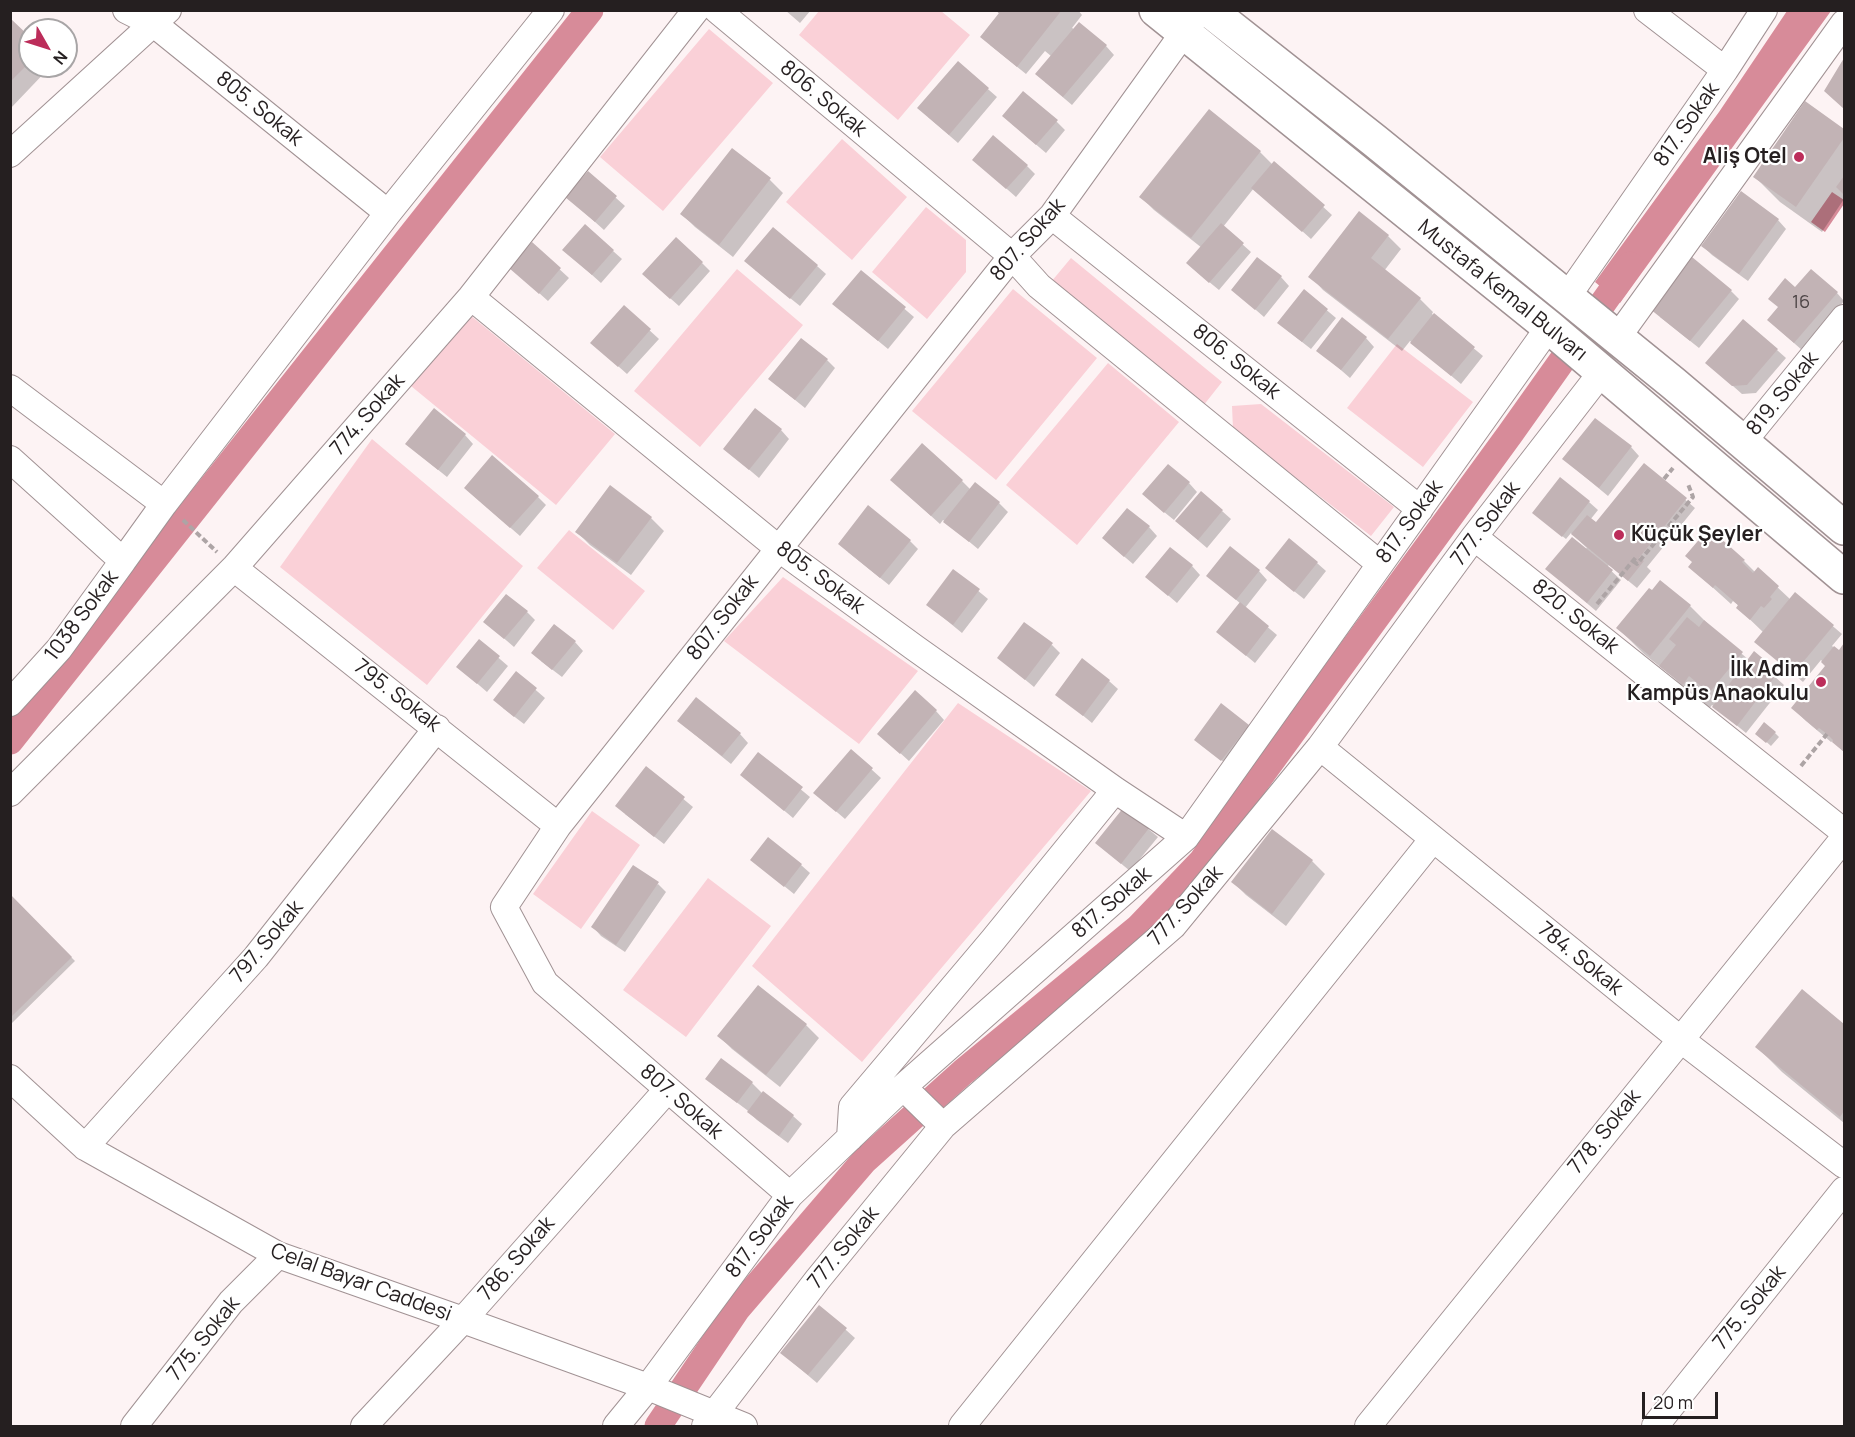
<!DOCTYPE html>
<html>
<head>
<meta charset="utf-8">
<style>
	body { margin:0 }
	#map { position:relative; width:1855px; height:1437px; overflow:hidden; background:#fdf3f4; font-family:Manrope,sans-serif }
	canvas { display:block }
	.frame { position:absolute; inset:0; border:12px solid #251f20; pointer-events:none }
	.north { position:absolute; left:18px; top:18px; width:60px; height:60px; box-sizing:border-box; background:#fff; border:2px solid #a8a5a6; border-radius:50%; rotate:129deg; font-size:16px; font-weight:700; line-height:24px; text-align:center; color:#251f20 }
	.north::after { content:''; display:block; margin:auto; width:21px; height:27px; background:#bc2d5a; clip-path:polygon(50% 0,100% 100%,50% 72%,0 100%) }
	.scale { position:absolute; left:1642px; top:1392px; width:76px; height:27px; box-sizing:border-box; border:3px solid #251f20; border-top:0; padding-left:8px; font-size:18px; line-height:21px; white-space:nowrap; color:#251f20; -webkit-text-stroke:4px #fff; paint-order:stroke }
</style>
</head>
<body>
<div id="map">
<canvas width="1855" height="1437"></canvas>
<div class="frame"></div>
<div class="north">N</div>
<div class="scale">20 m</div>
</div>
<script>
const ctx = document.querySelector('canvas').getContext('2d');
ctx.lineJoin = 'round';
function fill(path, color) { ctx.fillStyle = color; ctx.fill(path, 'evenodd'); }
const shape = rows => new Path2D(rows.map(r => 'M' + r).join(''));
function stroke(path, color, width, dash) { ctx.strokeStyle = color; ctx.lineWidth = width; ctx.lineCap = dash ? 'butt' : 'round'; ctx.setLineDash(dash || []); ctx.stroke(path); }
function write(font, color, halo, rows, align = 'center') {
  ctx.font = font + ' Manrope,sans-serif'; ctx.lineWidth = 4.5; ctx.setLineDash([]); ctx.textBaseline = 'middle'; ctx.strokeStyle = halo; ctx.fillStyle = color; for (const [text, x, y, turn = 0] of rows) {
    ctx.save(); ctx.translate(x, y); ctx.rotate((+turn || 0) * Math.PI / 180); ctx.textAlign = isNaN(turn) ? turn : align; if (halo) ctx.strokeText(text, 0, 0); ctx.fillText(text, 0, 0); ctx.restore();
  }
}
fill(shape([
	[941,11,970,35,898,120,799,35,819,11],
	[709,29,773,83,663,211,600,157],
	[842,139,907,197,852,260,786,202],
	[926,207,966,240,966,272,927,319,872,272],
	[1071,258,1222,382,1203,406,1051,282],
	[737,269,803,325,700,447,634,391],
	[1013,289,1097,358,996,480,912,411],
	[470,315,615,434,556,505,411,386],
	[1397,344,1473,402,1423,467,1347,408],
	[1108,363,1179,422,1077,545,1006,485],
	[1261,404,1394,507,1371,536,1233,429,1232,406],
	[372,439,523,566,427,685,280,567],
	[569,530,645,591,613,630,537,568],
	[783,577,918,671,859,744,724,641],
	[958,703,1091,791,862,1062,752,966],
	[592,811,640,845,581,929,533,894],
	[708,878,771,926,686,1037,623,990]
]), '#fad0d7');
fill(shape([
	[1787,11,1831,11,1620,303,1595,282,1719,112],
	[1832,192,1844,200,1844,204,1825,232,1811,222]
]), '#d78b99');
fill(shape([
	[785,10,811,10,800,23],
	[996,10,1078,10,1082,15,1072,28,1106,46,1114,55,1072,105,1045,82,1051,56,1045,51,1026,74,990,45,1000,15],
	[10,21,30,39,30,66,51,66,10,109],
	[1844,61,1844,108,1826,91],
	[958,63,997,97,958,143,928,117],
	[1806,104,1844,131,1844,199,1822,232,1780,202,1755,177],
	[1056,121,1065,130,1046,153,1012,124],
	[732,150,770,180,783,193,733,257,695,227,682,214],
	[1260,152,1273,165,1275,163,1332,215,1311,239,1254,188,1223,227,1251,252,1219,290,1197,272,1202,248,1154,210,1141,197],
	[1027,166,1035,174,1016,197,983,168],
	[588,173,625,206,604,230,576,205],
	[1778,220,1786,229,1748,281,1712,255,1703,246],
	[1388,236,1401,249,1384,271,1420,299,1433,312,1432,314,1483,356,1461,384,1410,341,1402,351,1323,290,1310,276],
	[532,244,569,278,548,301,520,276],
	[613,251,622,259,601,283,573,258],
	[702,263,710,271,679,306,653,283],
	[817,266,826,274,800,306,755,270],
	[861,272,914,317,888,349,843,312],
	[1281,277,1289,286,1264,317,1233,290],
	[1795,289,1837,293,1844,301,1803,351,1777,328],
	[1304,291,1336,318,1311,349,1288,331],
	[1731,291,1739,299,1699,348,1660,317],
	[624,307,659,339,627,374,601,351],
	[1366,338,1374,347,1350,378,1318,350],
	[1777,350,1786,358,1756,393,1742,394,1716,371],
	[827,360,835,368,805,408,779,387],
	[781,430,789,439,759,478,725,449],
	[465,435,473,444,447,477,416,452],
	[1631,447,1639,456,1608,496,1573,467],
	[1644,465,1695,508,1647,567,1651,571,1637,588,1609,565,1607,567,1621,580,1596,611,1547,569,1587,548,1571,533,1566,539,1538,517,1589,502,1598,510,1590,520,1596,525],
	[962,481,971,490,999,503,1008,512,978,549,943,520,940,524,901,489],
	[1189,483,1197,492,1174,520,1153,503],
	[474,496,538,497,546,505,520,536],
	[1222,511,1231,519,1207,548,1186,530],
	[651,518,664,531,631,575,590,545,577,532],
	[1149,527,1157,536,1133,564,1112,546],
	[910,541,918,549,889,585,848,552],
	[1744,561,1755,572,1758,569,1791,600,1795,594,1842,634,1832,646,1839,652,1844,645,1844,752,1833,741,1831,742,1806,721,1793,708,1827,666,1821,660,1803,682,1765,650,1764,633,1738,608,1739,606,1733,601,1731,604,1690,567],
	[1317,563,1326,571,1304,599,1275,576],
	[1192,566,1200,575,1177,603,1147,577],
	[954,571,988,599,962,633,928,605],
	[1259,571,1267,580,1245,608,1277,635,1255,663,1218,632,1241,604,1208,576],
	[1660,582,1690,606,1716,632,1749,660,1765,662,1774,670,1771,673,1784,685,1746,733,1712,705,1709,709,1687,691,1673,677,1644,654,1618,628],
	[527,612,535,620,514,647,485,622],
	[479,641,508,666,487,692,458,667],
	[575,642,583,651,562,677,541,661],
	[1052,645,1060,653,1034,687,999,658],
	[516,673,545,698,524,724,503,708],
	[1109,681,1118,689,1092,723,1057,694],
	[936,711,944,720,909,761,888,742],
	[1248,726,1256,734,1231,768,1196,739],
	[688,729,740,734,748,743,731,764],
	[1775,733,1779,737,1771,746,1761,737],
	[851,751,881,778,845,819,824,801],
	[758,754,810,797,793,818,742,775],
	[646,768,693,807,664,844,625,814],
	[1124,809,1158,837,1130,871,1106,851],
	[752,860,801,865,810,873,794,894],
	[1312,861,1325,874,1286,926,1246,895,1233,882],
	[658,884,666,892,625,952,601,936,593,927],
	[10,896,75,961,11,1024,10,1024],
	[759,987,806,1025,819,1038,780,1087,732,1049,719,1036],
	[1802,991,1844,1025,1844,1123,1782,1072,1757,1047],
	[707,1079,752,1083,762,1093,793,1116,802,1124,788,1143,757,1120,747,1110,716,1087],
	[820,1307,855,1338,817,1383,791,1361]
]), '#0003');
stroke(shape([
	[10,741,590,10],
	[658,1426,737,1309,864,1161,963,1072,1138,928,1202,861,1256,782,1510,434,1630,265]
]), '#d78b99', 27);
fill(shape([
	[995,10,1062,10,1017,67,980,37,999,13],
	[10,18,30,37,30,62,10,82],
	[1079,22,1107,45,1063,97,1035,74],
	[1844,58,1844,109,1824,91],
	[958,61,989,88,949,135,917,108],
	[1023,91,1058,120,1036,145,1002,116],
	[1805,101,1844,129,1844,138,1796,207,1753,177],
	[1209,109,1261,151,1191,238,1139,197],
	[993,135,1028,165,1006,189,972,160],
	[732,148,771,178,719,245,680,214],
	[1274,161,1325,205,1302,232,1251,188],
	[588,171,617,196,595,222,565,197],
	[1844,176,1844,195,1836,187],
	[1741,191,1779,219,1739,274,1701,246],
	[1359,211,1389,235,1371,258,1421,298,1388,339,1308,277],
	[1221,223,1244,243,1209,283,1186,263],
	[585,224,614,250,592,275,562,250],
	[773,227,818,265,790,299,744,261],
	[676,237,703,262,670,299,642,274],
	[532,242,561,268,539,294,509,268],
	[1257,257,1282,276,1255,310,1231,290],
	[1692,257,1732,290,1690,341,1650,309],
	[1811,269,1838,292,1794,343,1767,320,1778,307,1768,299,1785,278,1795,287],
	[861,270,906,307,878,341,832,304],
	[1304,289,1328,309,1302,342,1277,323],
	[624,305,651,329,618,367,590,343],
	[1434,313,1475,347,1451,376,1410,343],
	[1342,317,1367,337,1341,370,1316,351],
	[1743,319,1778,349,1747,385,1732,386,1705,363],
	[801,338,828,359,795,400,768,379],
	[434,408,466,434,438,470,405,444],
	[755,408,782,429,749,470,723,449],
	[1595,418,1632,446,1599,488,1562,459],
	[922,443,963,480,931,516,890,480],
	[492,455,539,496,510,528,464,488],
	[1644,463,1687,498,1639,558,1644,561,1628,581,1571,534,1587,515,1596,522],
	[1168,464,1190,482,1164,513,1142,494],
	[1560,477,1590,501,1562,537,1532,513],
	[975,482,1000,502,969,542,943,522],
	[610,485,652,517,617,563,575,532],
	[1201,491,1223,510,1198,540,1175,521],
	[868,505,911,540,880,578,838,544],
	[1127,508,1150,526,1124,557,1102,538],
	[1709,528,1745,560,1742,562,1753,573,1758,567,1779,586,1770,597,1772,599,1764,608,1761,606,1750,620,1736,608,1738,605,1715,585,1713,588,1688,567,1692,562,1685,556],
	[1572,537,1613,570,1587,603,1545,569],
	[1289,538,1318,562,1294,592,1265,568],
	[1230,546,1260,570,1236,600,1206,576],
	[1170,547,1193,565,1168,596,1145,577],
	[953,569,980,589,953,625,926,605],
	[1660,580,1691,605,1650,656,1616,628,1649,588,1652,590],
	[1795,592,1834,625,1793,674,1754,642],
	[506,594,528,611,504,639,483,622],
	[1240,602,1269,626,1246,656,1216,632],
	[1687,617,1699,627,1704,620,1743,652,1709,693,1689,676,1683,685,1659,666,1676,645,1669,639],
	[1024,622,1053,643,1025,680,997,658],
	[554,624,576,641,552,670,531,653],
	[479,639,500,656,477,684,456,667],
	[1844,643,1844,752,1832,742,1833,740,1827,734,1819,728,1817,730,1791,708,1825,666,1821,662,1834,646,1839,650],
	[1754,651,1766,661,1763,665,1776,675,1737,726,1712,707],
	[1082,658,1110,680,1083,716,1055,695],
	[516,671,537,688,514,717,493,700],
	[915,690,937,710,900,754,877,734],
	[696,697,741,733,722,756,677,721],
	[1221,703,1249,725,1221,761,1194,740],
	[1764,722,1776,732,1766,743,1755,734],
	[851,749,873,768,836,812,813,793],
	[758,752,803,787,784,811,740,775],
	[646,766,685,797,654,837,615,806],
	[1124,807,1150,827,1121,864,1095,843],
	[1272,829,1313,860,1272,914,1231,882],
	[768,837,802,864,784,887,750,860],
	[633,865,659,882,616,945,591,927],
	[10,894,72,957,10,1018],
	[758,985,807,1024,766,1075,717,1036],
	[1802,989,1844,1024,1844,1111,1840,1117,1755,1047],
	[721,1058,753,1082,737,1103,705,1079],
	[763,1091,794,1115,779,1136,747,1112],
	[819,1305,847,1328,808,1375,780,1353]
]), '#c2b3b5');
const minor = shape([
	[126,10,154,24,388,213],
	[717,10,1012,256,1039,286,1380,564],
	[1647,10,1725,70],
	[10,154,168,10],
	[1052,216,1420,509],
	[471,297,778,548,915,648,1115,790,1186,837],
	[1567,297,1725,70,1764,10],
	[1617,338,1844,23],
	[10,388,164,504,123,561],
	[1743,442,1844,318],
	[10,459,123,561,59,649,10,703],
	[164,504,388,213,551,10],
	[1474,537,1844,832],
	[234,568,558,826],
	[1320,747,1680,1039,1844,1165],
	[10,793,234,568,471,297,696,10],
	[10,1078,85,1147,278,1255,463,1320,648,1387,744,1426],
	[903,1087,943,1126],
	[850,1138,852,1107,993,940,1115,790],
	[85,1147,256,957,437,728],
	[790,1195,545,983,504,907,558,826,1012,256,1052,216,1200,10],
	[134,1426,231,1302,278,1255],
	[364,1426,463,1320,667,1090],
	[616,1426,648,1387,790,1195,903,1087,1186,837,1549,327],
	[705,1426,818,1279,943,1126,1173,926,1320,747,1474,537,1601,373],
	[962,1426,1433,839],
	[1368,1426,1844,838],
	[1655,1426,1844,1190]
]);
const major = shape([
	[1156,10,1549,327,1844,577],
	[1209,10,1375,141,1673,383,1844,528]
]);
stroke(minor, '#a19294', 28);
stroke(major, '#a19294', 36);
stroke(shape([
	[1664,479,1673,468],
	[183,520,217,552],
	[1633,561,1637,564,1693,497,1688,484],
	[1597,604,1637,556],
	[1801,766,1827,734]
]), '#ada4a5', 4, [6, 3]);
stroke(minor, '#fff', 26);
stroke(major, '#fff', 33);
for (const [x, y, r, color] of [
	[1799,157,6,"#bc2d5a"],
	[1619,535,6,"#bc2d5a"],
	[1821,682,6,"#bc2d5a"]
]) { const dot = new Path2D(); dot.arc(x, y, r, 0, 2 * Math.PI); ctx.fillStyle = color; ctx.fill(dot); stroke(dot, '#fff', 2); }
write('18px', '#4c4445', null, [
	["16",1801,303]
]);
write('21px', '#251f20', '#fff', [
	["806. Sokak",823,99,40],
	["805. Sokak",259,109,39],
	["817. Sokak",1687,125,-55],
	["807. Sokak",1028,240,-49],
	["Mustafa Kemal Bulvarı",1502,291,39],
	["806. Sokak",1236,362,39],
	["819. Sokak",1783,394,-51],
	["774. Sokak",368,415,-49],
	["817. Sokak",1410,522,-54],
	["777. Sokak",1486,524,-53],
	["805. Sokak",820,578,37],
	["1038 Sokak",82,616,-53],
	["820. Sokak",1575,617,39],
	["807. Sokak",723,618,-52],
	["795. Sokak",397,696,38],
	["817. Sokak",1112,903,-41],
	["777. Sokak",1186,906,-48],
	["797. Sokak",267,942,-50],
	["784. Sokak",1580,959,39],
	["807. Sokak",681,1102,41],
	["778. Sokak",1605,1132,-51],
	["817. Sokak",760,1237,-53],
	["777. Sokak",844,1248,-51],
	["786. Sokak",517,1259,-49],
	["Celal Bayar Caddesi",361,1283,20],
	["775. Sokak",1750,1308,-51],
	["775. Sokak",204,1339,-51]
]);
write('bold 21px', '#251f20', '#fff', [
	["Aliş Otel",1787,157],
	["Küçük Şeyler",1631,535,"left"],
	["İlk Adim",1809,670],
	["Kampüs Anaokulu",1809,694]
], 'right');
</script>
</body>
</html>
